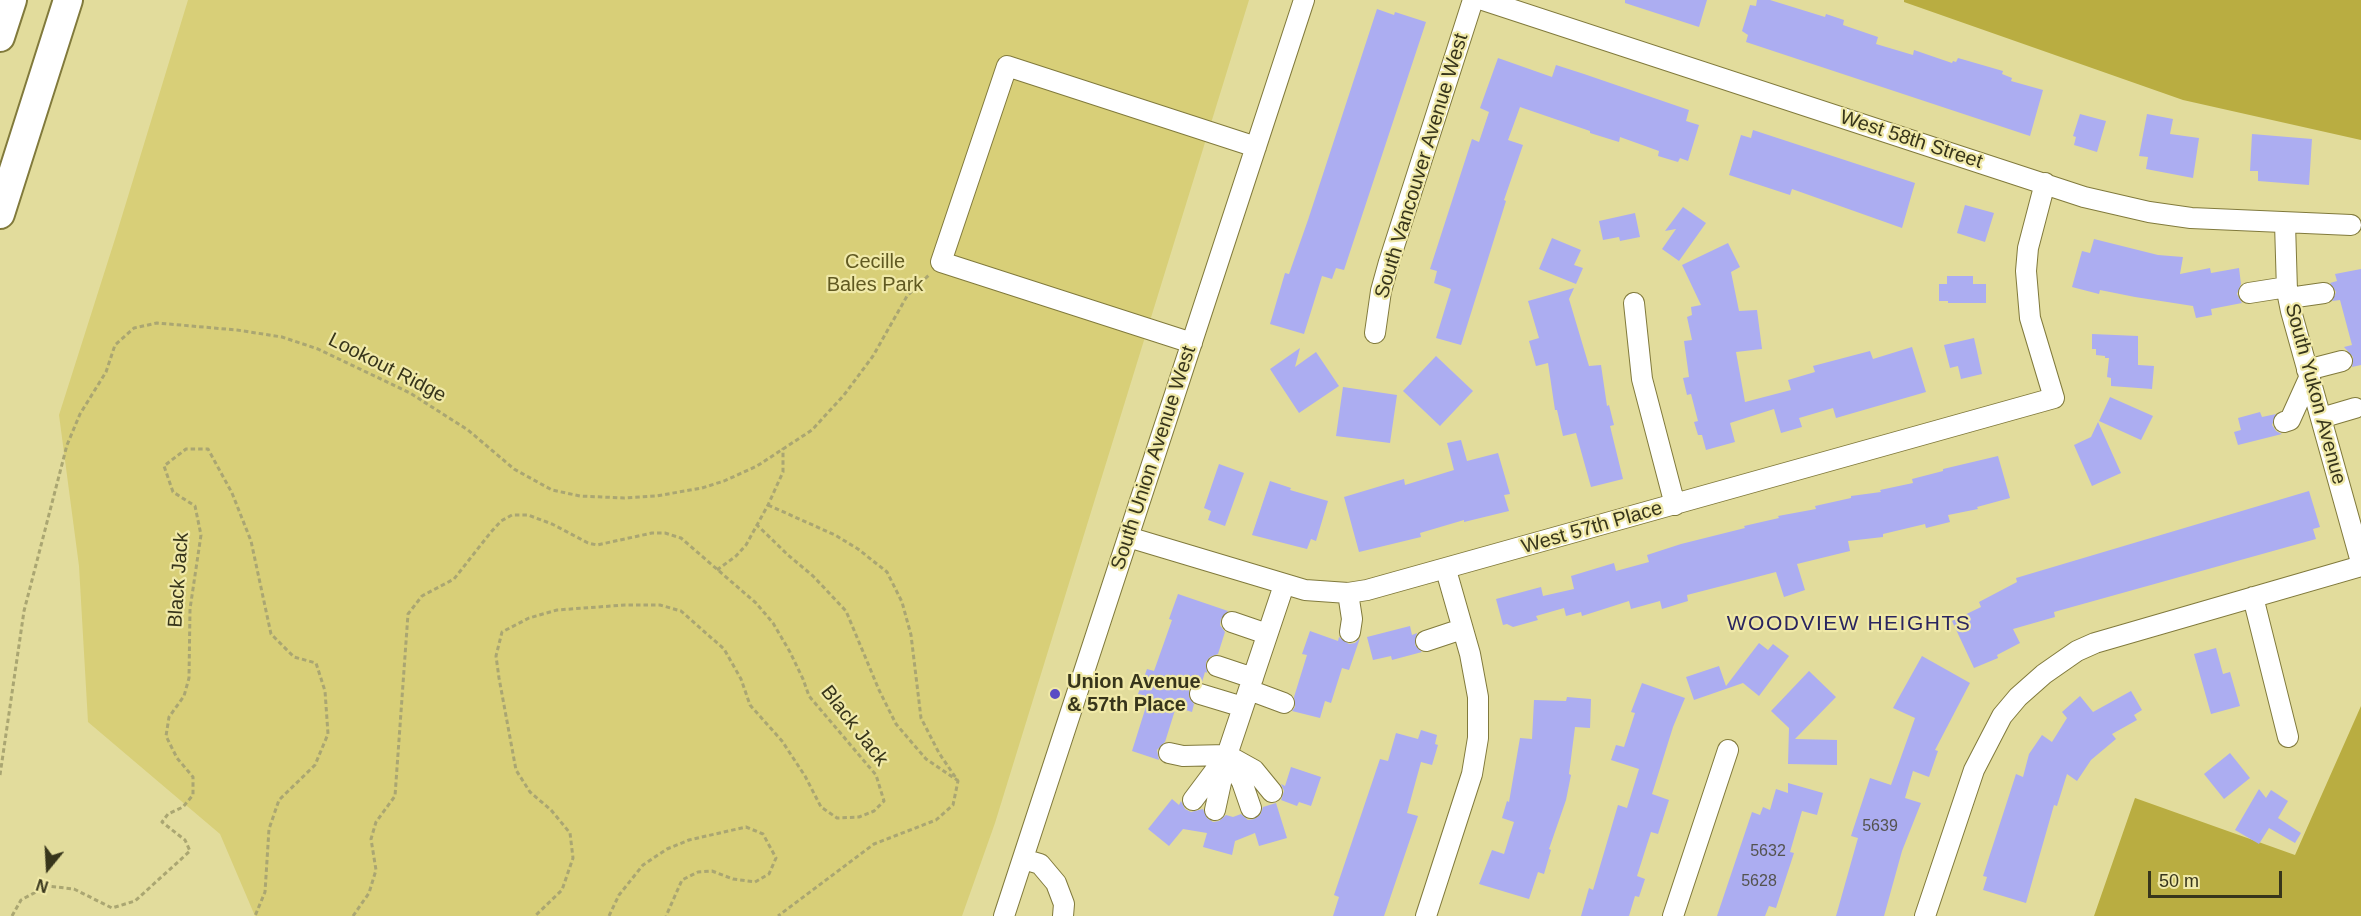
<!DOCTYPE html>
<html>
<head>
<meta charset="utf-8">
<style>
	body { margin:0 }
	#map { position:relative; width:2361px; height:916px; overflow:hidden; background:#e2dc9c; font-family:Arial,sans-serif }
	canvas { display:block }
	.north { position:absolute; left:18px; top:838px; width:60px; height:60px; -webkit-text-stroke:4px #f0e9a8; paint-order:stroke; rotate:198deg; font-size:16px; font-weight:700; line-height:24px; text-align:center; color:#37351b }
	.north::after { content:''; display:block; margin:auto; width:21px; height:27px; background:#37351b; clip-path:polygon(50% 0,100% 100%,50% 72%,0 100%) }
	.scale { position:absolute; left:2148px; top:871px; width:134px; height:27px; box-sizing:border-box; border:3px solid #37351b; border-top:0; padding-left:8px; font-size:18px; line-height:21px; white-space:nowrap; color:#37351b; -webkit-text-stroke:4px #f0e9a8; paint-order:stroke }
</style>
</head>
<body>
<div id="map">
<canvas width="2361" height="916"></canvas>
<div class="north">N</div>
<div class="scale">50 m</div>
</div>
<script>
const ctx = document.querySelector('canvas').getContext('2d');
ctx.lineJoin = 'round';
function fill(path, color) { ctx.fillStyle = color; ctx.fill(path, 'evenodd'); }
const shape = rows => new Path2D(rows.map(r => 'M' + r).join(''));
function stroke(path, color, width, dash) { ctx.strokeStyle = color; ctx.lineWidth = width; ctx.lineCap = dash ? 'butt' : 'round'; ctx.setLineDash(dash || []); ctx.stroke(path); }
function write(font, color, halo, rows, align = 'center') {
  ctx.font = font + ' Arial,sans-serif'; ctx.lineWidth = 4.5; ctx.setLineDash([]); ctx.textBaseline = 'middle'; ctx.strokeStyle = halo; ctx.fillStyle = color; for (const [text, x, y, turn = 0] of rows) {
    ctx.save(); ctx.translate(x, y); ctx.rotate((+turn || 0) * Math.PI / 180); ctx.textAlign = isNaN(turn) ? turn : align; if (halo) ctx.strokeText(text, 0, 0); ctx.fillText(text, 0, 0); ctx.restore();
  }
}
fill(shape([
	[188,0,1249,0,995,823,962,916,255,916,220,834,88,722,79,566,59,415,115,239]
]), '#d8cf78');
fill(shape([
	[1904,0,2361,0,2361,140,2183,100,1904,2],
	[2361,706,2361,916,2094,916,2135,798,2295,855]
]), '#b9ad41');
fill(shape([
	[1625,0,1707,0,1699,27,1625,3],
	[1757,0,1770,0,1825,17,1826,14,1844,20,1843,25,1878,37,1876,44,1913,55,1914,50,1952,63,1953,61,1956,62,1958,58,2003,71,2002,74,2012,78,2011,81,2043,90,2030,136,1746,42,1748,35,1742,31,1750,5,1756,6],
	[1377,9,1394,15,1395,12,1426,22,1344,270,1336,268,1332,279,1322,276,1304,334,1270,324,1285,273,1289,274,1308,220],
	[1498,58,1552,77,1556,65,1584,74,1689,110,1686,121,1699,125,1688,161,1680,158,1678,162,1658,156,1659,151,1620,137,1619,142,1590,133,1590,131,1520,107,1508,140,1523,145,1504,200,1506,201,1461,345,1436,338,1451,289,1434,283,1437,271,1430,269,1472,139,1479,142,1489,112,1480,108],
	[2080,114,2106,121,2097,152,2074,145,2076,137,2073,136],
	[2147,114,2173,119,2170,134,2199,138,2193,178,2146,169,2148,157,2139,156],
	[1753,130,1915,183,1902,228,1792,189,1790,195,1729,175,1741,135,1751,138],
	[2252,134,2312,139,2309,185,2258,181,2258,171,2250,171],
	[1965,205,1994,213,1985,242,1957,233],
	[1683,207,1706,223,1679,261,1662,249,1676,229,1665,231],
	[1635,213,1640,237,1620,241,1619,237,1603,240,1599,221],
	[1552,238,1581,250,1574,265,1583,268,1576,284,1539,269],
	[2094,239,2158,255,2183,257,2180,274,2210,268,2211,273,2239,268,2241,284,2237,294,2242,303,2211,309,2212,315,2196,318,2193,306,2135,297,2100,290,2099,294,2072,287,2082,251,2090,253],
	[1728,243,1740,267,1731,272,1739,311,1757,310,1762,349,1736,352,1745,402,1791,390,1788,380,1815,372,1813,366,1870,351,1873,359,1912,347,1926,392,1836,418,1833,408,1799,418,1802,427,1781,433,1774,409,1730,423,1735,442,1706,450,1702,435,1698,435,1694,422,1698,421,1691,394,1687,395,1683,378,1689,377,1684,341,1692,340,1687,317,1692,315,1691,307,1701,305,1682,265],
	[2361,269,2361,365,2352,367,2353,357,2344,347,2352,345,2340,300,2332,301,2336,292,2330,283,2337,281,2335,274],
	[1947,276,1973,276,1973,284,1986,284,1986,303,1948,303,1948,301,1939,301,1939,284,1947,284],
	[1574,288,1569,299,1589,366,1601,365,1607,406,1609,405,1614,425,1610,426,1623,479,1591,487,1576,433,1563,436,1557,410,1555,410,1548,363,1536,366,1529,341,1539,338,1528,301],
	[2092,334,2138,336,2138,365,2154,366,2152,389,2111,386,2111,378,2107,377,2109,358,2105,358,2105,356,2096,355,2096,349,2092,349],
	[1974,338,1982,374,1961,379,1958,366,1950,368,1944,345],
	[1300,348,1295,367,1316,352,1339,386,1299,413,1270,369],
	[1436,356,1473,391,1440,426,1403,391],
	[1343,387,1397,395,1390,443,1336,436],
	[2110,397,2153,416,2141,440,2099,421],
	[2260,412,2262,417,2276,414,2272,425,2276,431,2282,434,2238,445,2234,432,2241,430,2238,418],
	[2098,422,2121,473,2092,486,2074,445,2091,437],
	[1461,440,1467,461,1498,453,1510,494,1504,495,1509,511,1464,522,1464,520,1420,533,1421,537,1359,552,1344,497,1404,479,1405,485,1454,470,1447,443],
	[1998,456,2010,498,1977,507,1978,509,1948,515,1950,522,1926,528,1925,524,1883,534,1883,537,1848,541,1850,551,1797,564,1805,590,1784,597,1776,572,1687,595,1688,601,1662,609,1660,601,1631,609,1629,601,1582,616,1581,612,1566,616,1564,608,1536,616,1538,620,1513,627,1507,624,1503,625,1496,599,1541,587,1543,596,1574,589,1571,576,1614,563,1616,571,1649,562,1647,555,1681,544,1745,528,1744,526,1779,518,1778,516,1816,509,1815,506,1851,498,1851,496,1881,492,1880,490,1913,483,1912,479,1943,471,1943,469],
	[1219,464,1244,473,1225,526,1208,520,1211,511,1204,508],
	[1270,481,1291,488,1290,490,1328,501,1316,541,1311,539,1307,549,1252,535],
	[2309,491,2320,527,2313,529,2316,539,2054,612,2055,617,2013,629,2020,643,1997,655,1998,658,1974,668,1952,621,1981,607,1979,602,2017,582,2016,578],
	[1178,594,1228,611,1221,619,1220,625,1225,632,1218,654,1210,657,1206,662,1207,673,1205,672,1202,682,1192,685,1189,690,1189,697,1194,704,1192,712,1176,707,1165,742,1157,750,1159,760,1132,751,1149,697,1138,694,1147,669,1154,671,1172,620,1169,619],
	[1410,626,1412,635,1417,633,1415,645,1422,652,1392,660,1391,656,1373,660,1367,637],
	[1310,631,1338,641,1339,637,1349,644,1355,643,1360,638,1349,670,1342,668,1331,703,1325,701,1320,718,1292,711,1295,707,1294,697,1307,655,1302,654],
	[1759,643,1768,650,1773,644,1789,656,1759,696,1743,683,1694,700,1686,677,1719,666,1726,686],
	[2216,648,2223,674,2230,672,2240,706,2211,714,2194,654],
	[1922,656,1970,683,1935,750,1938,751,1929,777,1913,771,1905,798,1921,803,1902,851,1884,916,1836,916,1858,838,1851,836,1870,778,1891,785,1915,718,1893,708],
	[1809,671,1836,697,1795,739,1837,740,1837,765,1788,764,1789,728,1771,711],
	[1642,683,1685,698,1673,727,1652,794,1669,800,1658,834,1651,832,1637,876,1645,879,1639,897,1635,896,1629,916,1581,916,1589,888,1593,890,1618,805,1627,808,1639,769,1611,760,1616,745,1624,747,1635,713,1631,712],
	[2131,691,2142,710,2134,715,2137,720,2112,734,2116,739,2091,760,2077,781,2067,774,2057,806,2054,805,2026,903,1983,890,1987,877,1983,876,2016,774,2023,777,2029,754,2042,735,2052,742,2067,718,2062,712,2080,696,2093,712],
	[1567,697,1591,699,1590,728,1575,727,1569,774,1571,775,1566,800,1549,849,1551,850,1544,874,1538,872,1529,899,1479,884,1492,850,1504,854,1514,822,1502,818,1507,801,1509,802,1520,738,1532,739,1534,700,1566,701],
	[1421,730,1437,735,1435,744,1438,745,1432,765,1421,762,1407,813,1418,816,1384,916,1333,916,1339,897,1334,895,1380,759,1388,761,1396,733,1418,739],
	[2230,753,2250,778,2224,799,2204,774],
	[1291,767,1321,777,1311,806,1299,802,1297,806,1281,800,1284,791,1281,784,1285,786],
	[1788,783,1823,793,1817,815,1802,811,1790,852,1794,853,1776,908,1769,906,1765,916,1717,916,1752,812,1760,815,1763,807,1770,810,1776,789,1788,793],
	[2259,789,2266,798,2271,790,2288,801,2278,818,2301,833,2295,843,2269,828,2259,844,2235,830],
	[1172,799,1179,805,1181,801,1185,809,1191,812,1203,809,1207,818,1213,822,1219,821,1226,815,1233,817,1241,814,1248,820,1254,819,1260,815,1263,807,1276,803,1287,838,1259,846,1255,833,1235,841,1232,855,1203,847,1207,833,1183,829,1169,846,1148,829]
]), '#acadf1');
const minor = shape([
	[1483,0,2084,197,2149,212,2191,218,2351,225],
	[2285,223,2287,291,2291,311,2361,562],
	[2249,293,2287,287],
	[2289,298,2324,293],
	[1634,303,1642,379,1675,505],
	[1375,333,1381,291,1389,262,1473,0],
	[1192,343,941,262,1007,66,1256,147],
	[2307,370,2342,361],
	[2321,418,2355,408],
	[2284,422,2290,420,2309,378],
	[1128,537,1305,590,1348,593,1367,590,2054,398,2030,318,2026,271,2028,248,2045,183],
	[1348,593,1352,619,1350,632],
	[2253,597,2288,737],
	[1232,622,1267,634],
	[1426,641,1462,629],
	[1217,666,1253,678],
	[1249,690,1284,703],
	[1200,694,1243,707],
	[1169,753,1183,756,1227,755,1254,770,1272,792],
	[1227,755,1242,782,1251,808],
	[1193,800,1223,760],
	[1215,810,1227,755,1284,585],
	[1023,859,1040,864,1056,883,1064,904,1063,916],
	[1004,916,1304,0],
	[1426,916,1472,774,1478,738,1478,697,1470,654,1446,570],
	[1673,916,1728,750],
	[1925,916,1974,770,2002,716,2018,697,2044,674,2077,651,2095,643,2361,566]
]);
const highway = shape([
	[0,37,12,0],
	[0,214,68,0]
]);
stroke(minor, '#817a3c', 22);
stroke(highway, '#817a3c', 32);
stroke(shape([
	[768,505,835,535,858,549,887,572,902,602,911,635,921,718,939,753,958,781,953,805,936,820,874,844,778,916],
	[756,524,788,555,813,576,846,611,879,690,896,724,926,759,957,780],
	[717,570,736,556,746,545,768,505,783,472,783,448],
	[0,775,24,611,67,445,80,414,106,372,115,345,134,328,157,323,237,330,282,337,318,349,410,393,468,430,514,469,552,490,580,496,624,498,656,496,702,488,724,481,757,466,812,430,844,395,873,356,907,296,930,274],
	[12,916,21,900,47,886,74,889,112,908,135,901,190,851,185,840,162,822,168,814,183,807,193,795,193,777,177,758,166,736,169,717,184,696,189,678,190,609,201,535,195,506,173,492,164,466,186,449,208,449,232,493,251,541,271,634,294,657,316,663,325,691,328,734,315,765,279,800,269,829,265,892,255,916],
	[353,916,369,893,376,870,371,839,376,822,395,796,408,614,422,596,454,579,491,532,501,521,512,515,528,515,552,524,588,543,597,545,652,533,665,533,681,538,756,603,773,623,790,652,803,679,809,696,876,775,884,801,874,811,859,817,837,818,821,807,805,776,782,741,750,705,741,679,724,649,681,611,660,605,625,605,557,610,529,618,502,632,496,656,499,678,516,770,530,792,551,810,570,833,573,858,562,890,535,916],
	[609,916,619,895,643,865,667,849,689,840,746,827,763,834,776,858,769,874,755,882,733,879,712,871,698,872,682,880,666,916]
]), '#aaa672', 3, [4.5, 3]);
stroke(minor, '#fff', 20);
stroke(highway, '#fff', 28);
for (const [x, y, r, color] of [
	[1055,694,6,"#5a4cc4"]
]) { const dot = new Path2D(); dot.arc(x, y, r, 0, 2 * Math.PI); ctx.fillStyle = color; ctx.fill(dot); stroke(dot, '#f0e9a8', 2); }
write('16px', '#545350', null, [
	["5639",1880,827],
	["5632",1768,852],
	["5628",1759,882]
]);
write('20px', '#37351b', '#f0e9a8', [
	["West 58th Street",1911,140,18],
	["South Vancouver Avenue West",1422,166,-73],
	["Lookout Ridge",387,368,27],
	["South Yukon Avenue",2315,394,75],
	["South Union Avenue West",1154,458,-72],
	["West 57th Place",1592,528,-16],
	["Black Jack",179,580,-86],
	["Black Jack",854,726,52]
]);
write('20px', '#605921', '#f0e9a8', [
	["Cecille",875,262],
	["Bales Park",875,285]
]);
write('bold 20px', '#37351b', '#f0e9a8', [
	["Union Avenue",1067,682],
	["& 57th Place",1067,705]
], 'left');
ctx.letterSpacing = '1.5px';
write('21px', '#2a255f', '#f0e9a8', [
	["WOODVIEW HEIGHTS",1849,624]
]);
ctx.letterSpacing = '0px';
</script>
</body>
</html>
